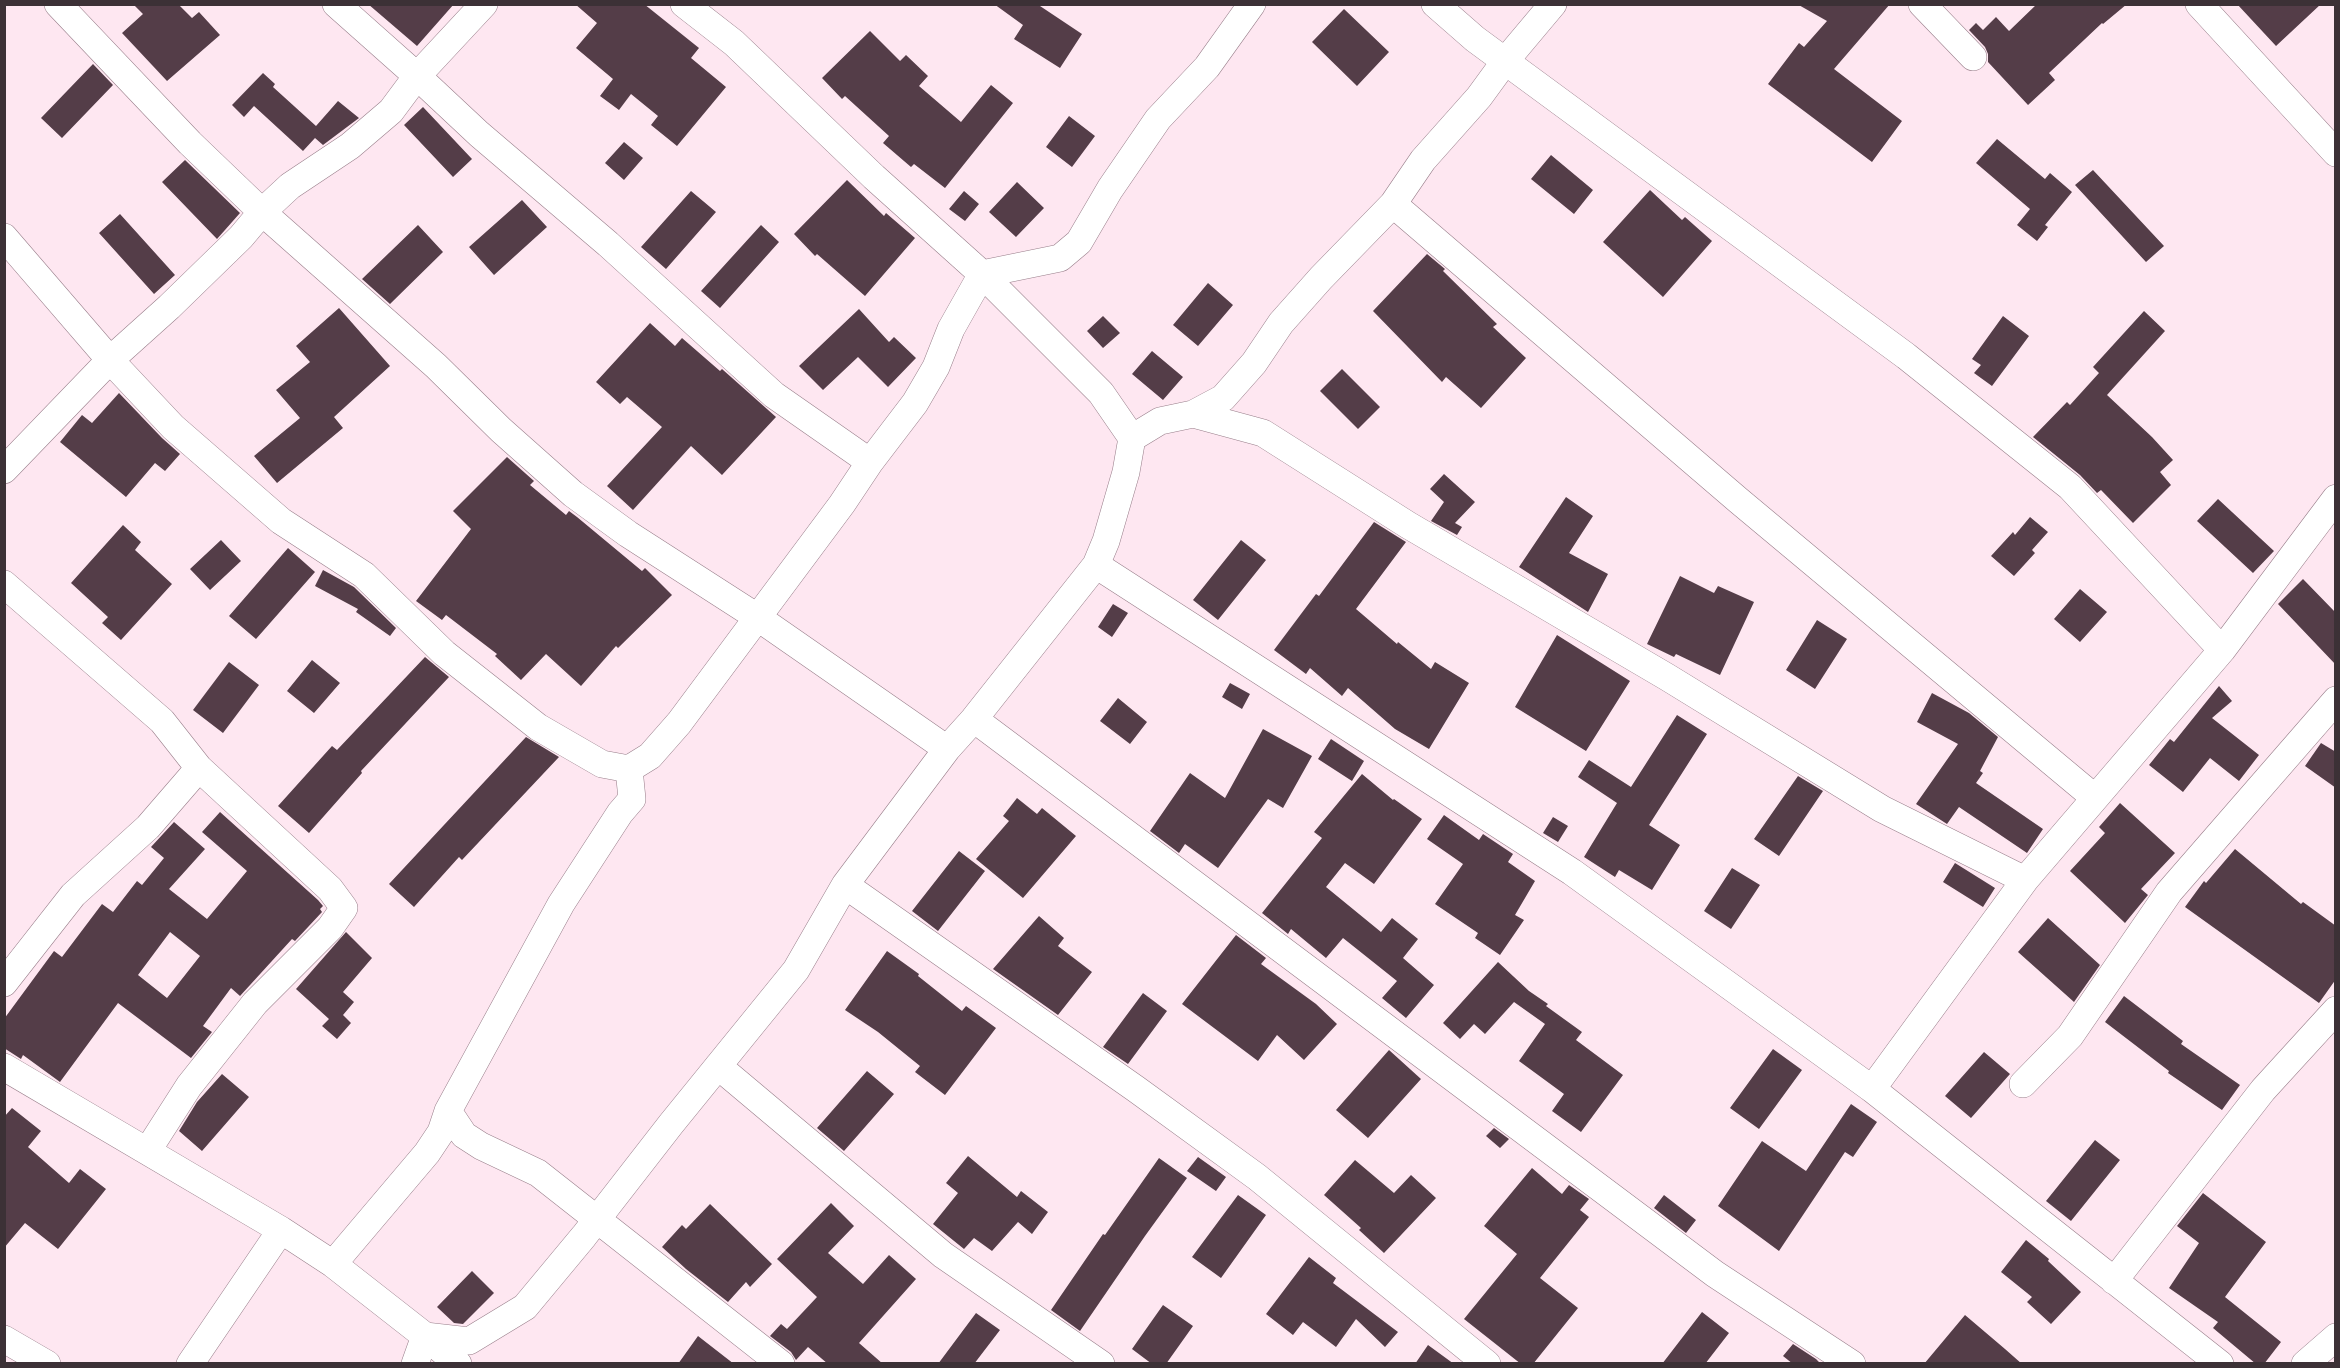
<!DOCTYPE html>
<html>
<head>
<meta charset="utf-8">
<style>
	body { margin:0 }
	#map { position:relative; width:2340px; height:1368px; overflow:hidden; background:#fee7f1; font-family:Figtree,sans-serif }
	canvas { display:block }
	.frame { position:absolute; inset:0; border:6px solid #3c3136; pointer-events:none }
</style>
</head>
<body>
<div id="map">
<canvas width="2340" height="1368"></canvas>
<div class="frame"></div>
</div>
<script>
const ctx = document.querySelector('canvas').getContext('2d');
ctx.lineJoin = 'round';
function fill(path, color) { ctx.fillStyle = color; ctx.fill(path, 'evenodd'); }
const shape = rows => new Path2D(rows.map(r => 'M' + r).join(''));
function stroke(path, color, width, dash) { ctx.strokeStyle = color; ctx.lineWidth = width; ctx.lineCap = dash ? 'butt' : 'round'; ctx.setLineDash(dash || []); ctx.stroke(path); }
fill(shape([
	[133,4,178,4,192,18,199,12,220,35,167,81,122,33,143,14],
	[368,4,454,4,417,46],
	[575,4,644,4,699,48,691,58,726,87,677,146,651,125,658,116,631,94,619,110,600,96,613,79,576,48,597,23],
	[994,4,1037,4,1082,34,1060,68,1014,39,1023,25],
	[1797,4,1890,4,1834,69,1902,121,1872,162,1768,84,1799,43,1804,47,1827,21],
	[2037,4,2127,4,2103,24,2102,23,2049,73,2055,80,2028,105,1988,62,1988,54,1985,47,1969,30,1976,23,1983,30,1996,17,2009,31],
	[2237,4,2321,4,2276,46],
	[1344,9,1389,52,1357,86,1312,42],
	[870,31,900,61,906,55,928,76,919,86,961,122,991,85,1013,103,945,188,914,164,911,167,883,143,889,136,845,96,842,99,822,78],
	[93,64,113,85,62,138,41,118],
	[263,73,275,84,273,87,316,126,338,101,359,118,323,145,315,138,303,151,254,106,244,117,232,105],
	[423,107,472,159,453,177,404,125],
	[1069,116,1095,136,1072,167,1046,147],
	[1997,139,2045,179,2050,173,2072,192,2045,225,2048,227,2037,241,2017,225,2030,209,1976,163],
	[624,142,643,158,624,180,605,163],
	[1551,155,1593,190,1574,214,1531,179],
	[185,160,240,213,217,239,162,182],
	[2093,170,2164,246,2146,262,2075,185],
	[847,180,884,216,886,213,915,238,865,296,817,254,815,256,794,234],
	[1017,182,1044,208,1016,237,989,212],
	[1650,190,1682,220,1685,217,1712,241,1663,297,1603,242],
	[691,191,716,212,666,269,641,247],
	[964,191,979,204,965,221,949,209],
	[522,200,547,227,494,275,469,247],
	[120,214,175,275,154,294,99,233],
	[418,225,443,252,390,304,362,279],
	[761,225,779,242,720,308,701,291],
	[1427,254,1445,269,1443,271,1497,324,1493,327,1526,358,1481,408,1446,377,1442,382,1373,311],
	[1208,283,1233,305,1198,346,1173,325],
	[339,308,390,366,334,417,343,428,277,483,254,456,300,418,276,390,310,362,296,346],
	[859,309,889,342,894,337,916,358,888,387,858,357,823,390,799,366],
	[2144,311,2165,331,2107,395,2152,437,2173,460,2160,472,2171,485,2133,523,2101,490,2097,493,2080,475,2033,437,2067,402,2070,405,2099,373,2093,367],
	[1103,316,1120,333,1103,348,1087,331],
	[2003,316,2029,336,1992,386,1974,373,1981,365,1972,359],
	[650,323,675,346,682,338,720,371,722,369,776,417,722,475,691,446,633,510,607,486,662,427,627,397,620,404,596,382],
	[1152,351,1183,377,1163,400,1132,374],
	[1342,369,1380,407,1358,429,1320,391],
	[119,393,162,438,180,454,165,471,155,463,126,497,60,442,82,415,92,423],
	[507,457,534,481,530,485,566,515,569,511,577,517,642,571,645,568,672,595,618,648,616,646,581,686,546,654,521,680,495,656,497,654,446,615,442,620,416,601,471,529,453,511],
	[1444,474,1475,502,1455,523,1462,527,1457,535,1431,521,1444,502,1430,489],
	[1566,497,1593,516,1569,553,1608,574,1588,612,1519,567],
	[2218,499,2274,551,2253,573,2197,521],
	[2030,517,2048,532,2032,550,2035,553,2014,576,1991,556,2013,532,2015,535],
	[1374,522,1406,542,1356,609,1397,644,1398,642,1431,669,1435,662,1469,683,1429,749,1395,729,1348,688,1342,696,1310,668,1306,674,1274,650,1316,594,1319,596],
	[123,525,141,542,135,550,172,584,121,640,102,623,108,617,71,583],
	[221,540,241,561,210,590,190,569],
	[1241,540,1266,560,1218,620,1193,600],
	[288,548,315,572,256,639,229,616],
	[323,570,354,587,396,628,390,636,356,612,358,609,315,586],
	[1680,576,1714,593,1718,586,1754,602,1720,675,1676,654,1674,657,1647,644],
	[2303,579,2336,613,2336,665,2278,604],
	[2080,589,2107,612,2080,642,2054,619],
	[1113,604,1128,613,1112,637,1098,627],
	[1817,620,1847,639,1815,689,1786,670],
	[1557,635,1630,681,1586,751,1515,707],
	[425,657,449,677,361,771,362,773,309,833,278,806,332,746,337,750],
	[312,660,340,683,314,713,287,691],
	[229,662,259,685,223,733,193,710],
	[1230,683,1250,694,1242,709,1222,697],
	[2219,686,2232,701,2212,718,2259,755,2239,781,2210,758,2183,792,2149,765,2170,739,2174,742],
	[1932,693,1969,713,1998,737,1980,771,1983,773,1976,783,2043,829,2027,853,1959,807,1947,824,1916,804,1958,744,1917,722],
	[1118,698,1147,722,1130,744,1100,721],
	[1677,715,1707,734,1649,825,1680,845,1652,890,1619,870,1615,877,1584,857,1617,803,1578,777,1589,760,1631,787],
	[1263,729,1312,756,1283,808,1268,799,1218,868,1185,844,1179,853,1150,831,1190,773,1225,798],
	[526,737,559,757,462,860,459,857,414,907,389,884],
	[1331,739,1364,761,1352,781,1318,759],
	[2321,743,2336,752,2336,788,2305,766],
	[1362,774,1393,800,1394,799,1422,819,1374,884,1345,863,1326,887,1381,932,1392,918,1418,939,1403,958,1434,985,1406,1018,1382,998,1397,981,1343,938,1326,958,1291,929,1288,934,1262,913,1322,838,1314,832],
	[1798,776,1823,791,1779,856,1754,839],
	[1017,798,1037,814,1042,808,1076,836,1023,898,976,859,1009,821,1003,816],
	[2120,803,2175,853,2141,889,2148,895,2125,923,2070,871,2105,833,2099,827],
	[220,812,318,900,323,906,320,909,322,912,295,941,292,939,240,996,231,988,203,1026,212,1032,191,1058,118,1003,60,1082,23,1055,21,1059,4,1048,4,1019,54,951,62,957,102,904,113,912,137,881,142,885,164,858,151,847,174,822,205,849,169,889,207,919,247,871,202,832],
	[170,932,200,956,167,998,138,975],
	[1444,815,1479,840,1483,834,1513,854,1508,862,1535,881,1515,915,1524,920,1500,955,1475,938,1478,933,1435,904,1463,864,1427,839],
	[1553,817,1568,826,1558,842,1543,833],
	[2235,849,2301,904,2303,902,2336,926,2336,979,2319,1003,2185,907,2204,881,2206,883],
	[959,851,985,871,938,931,912,911],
	[1955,863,1995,888,1983,907,1943,882],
	[1732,868,1760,885,1731,929,1704,911],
	[1039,916,1064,938,1058,946,1092,972,1058,1015,993,969],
	[2048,918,2100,965,2074,1002,2018,952],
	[346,932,372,958,343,992,354,1002,343,1015,351,1023,337,1039,322,1026,329,1019,296,989],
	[1236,935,1266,958,1261,964,1316,1004,1337,1024,1304,1060,1277,1035,1258,1061,1182,1004],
	[887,951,919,974,918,976,962,1011,966,1006,996,1028,945,1095,915,1072,920,1066,878,1032,845,1010],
	[1498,962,1529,991,1548,1004,1546,1006,1582,1032,1576,1040,1623,1075,1581,1132,1552,1111,1564,1094,1519,1061,1545,1024,1514,1002,1485,1034,1474,1024,1460,1039,1443,1023],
	[1143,993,1167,1011,1128,1064,1103,1047],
	[2124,996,2183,1041,2181,1044,2240,1085,2222,1110,2168,1073,2169,1071,2105,1022],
	[1773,1049,1802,1070,1759,1129,1730,1108],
	[1389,1050,1421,1079,1368,1138,1336,1110],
	[1984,1052,2010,1074,1971,1118,1945,1096],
	[867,1071,894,1094,844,1151,817,1128],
	[222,1074,249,1097,202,1151,179,1131,197,1102],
	[1851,1104,1877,1122,1853,1157,1845,1152,1779,1251,1718,1206,1762,1141,1806,1171],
	[12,1108,41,1131,28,1147,69,1183,80,1169,106,1189,58,1249,25,1223,4,1248,4,1117],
	[1494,1128,1509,1139,1500,1148,1486,1136],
	[2095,1140,2120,1160,2071,1221,2046,1201],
	[968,1156,1017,1197,1021,1191,1048,1212,1032,1234,1018,1222,992,1251,974,1238,964,1249,933,1224,958,1193,946,1183],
	[1198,1157,1226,1177,1216,1191,1187,1171],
	[1159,1158,1187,1178,1145,1236,1080,1331,1051,1310,1103,1234,1105,1235],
	[1355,1160,1394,1193,1411,1175,1436,1198,1384,1253,1359,1230,1361,1228,1324,1195],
	[1532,1168,1562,1194,1569,1185,1589,1199,1580,1210,1589,1217,1540,1278,1578,1308,1533,1364,1521,1364,1464,1319,1517,1254,1484,1226],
	[2203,1193,2266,1242,2225,1297,2281,1342,2264,1364,2256,1364,2213,1328,2218,1322,2169,1288,2199,1243,2177,1226],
	[1238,1195,1266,1215,1221,1278,1192,1257],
	[1664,1195,1696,1220,1686,1233,1654,1208],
	[831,1203,854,1226,828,1253,863,1284,889,1255,916,1279,859,1343,883,1364,828,1364,808,1347,796,1360,791,1352,770,1336,781,1324,787,1329,817,1297,777,1259],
	[710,1204,772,1264,750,1287,746,1282,728,1302,686,1269,662,1247,682,1225,686,1229],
	[2026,1240,2049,1259,2048,1261,2081,1292,2051,1324,2027,1302,2032,1297,2001,1272],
	[1309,1257,1336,1278,1333,1283,1398,1332,1385,1347,1356,1319,1336,1347,1303,1322,1293,1335,1266,1314],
	[472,1271,494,1293,463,1324,454,1323,437,1307],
	[1163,1305,1193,1326,1166,1364,1152,1364,1132,1349],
	[1702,1312,1729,1333,1705,1364,1662,1364],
	[976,1313,1000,1330,974,1364,938,1364],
	[1965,1315,2005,1349,2022,1364,1924,1364],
	[698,1336,734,1364,678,1364],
	[1793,1344,1816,1359,1821,1364,1793,1364,1783,1356],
	[1428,1345,1454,1364,1415,1364]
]), '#543d48');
const minor = shape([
	[58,4,190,143,262,212,436,366,501,430,573,494,628,534,757,617,947,749],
	[336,4,417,76,391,111,350,146,290,186,262,212,241,237,169,307,110,360,173,427,281,521,364,575,444,653,538,727,602,764,629,769,650,756,679,723,842,504,870,462],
	[484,4,417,76,479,134,608,244,774,395,870,462,915,403,936,367,951,329,982,274,1060,258,1079,242,1110,189,1158,119,1207,67,1252,4],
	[684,4,734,43,874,177,982,274,1101,393,1132,438,1160,421,1193,414,1223,398,1254,363,1281,323,1321,278,1393,204,1423,160,1479,97,1506,60,1553,4],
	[1435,4,1475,39,1906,356,2070,487,2222,650],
	[1922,4,1973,57],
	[2199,4,2336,153],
	[1393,204,1738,500,2095,798],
	[4,237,110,360,4,470],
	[1193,414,1263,433,1408,525,1667,677,1882,809,2025,880],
	[1096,565,1572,872,1872,1089,2220,1364],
	[4,584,162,721,199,768,330,889,344,908,330,928,255,1003,189,1086,148,1150],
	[974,719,1715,1274,1852,1364],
	[845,885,1136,1089,1257,1177,1487,1364],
	[4,983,73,895,148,827,199,768],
	[718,1066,943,1255,1101,1364],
	[4,1067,281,1230,333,1264,425,1336,469,1341,525,1307,584,1236,671,1124,796,970,845,885,947,749,974,719,1096,565,1106,541,1126,472,1132,438],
	[2023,1084,2070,1036,2169,892,2336,700],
	[1872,1089,2025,880,2222,650,2336,498],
	[448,1111,464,1135,481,1146,538,1173,781,1364],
	[333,1264,427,1153,441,1132,448,1111,561,904,620,813,632,799,629,769],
	[2114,1281,2263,1090,2336,1010],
	[4,1339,47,1364],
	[190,1364,281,1230],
	[415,1364,425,1336,458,1364],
	[2305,1364,2336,1337]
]);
stroke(minor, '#987e8a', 28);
stroke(minor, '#fff', 27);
</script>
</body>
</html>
